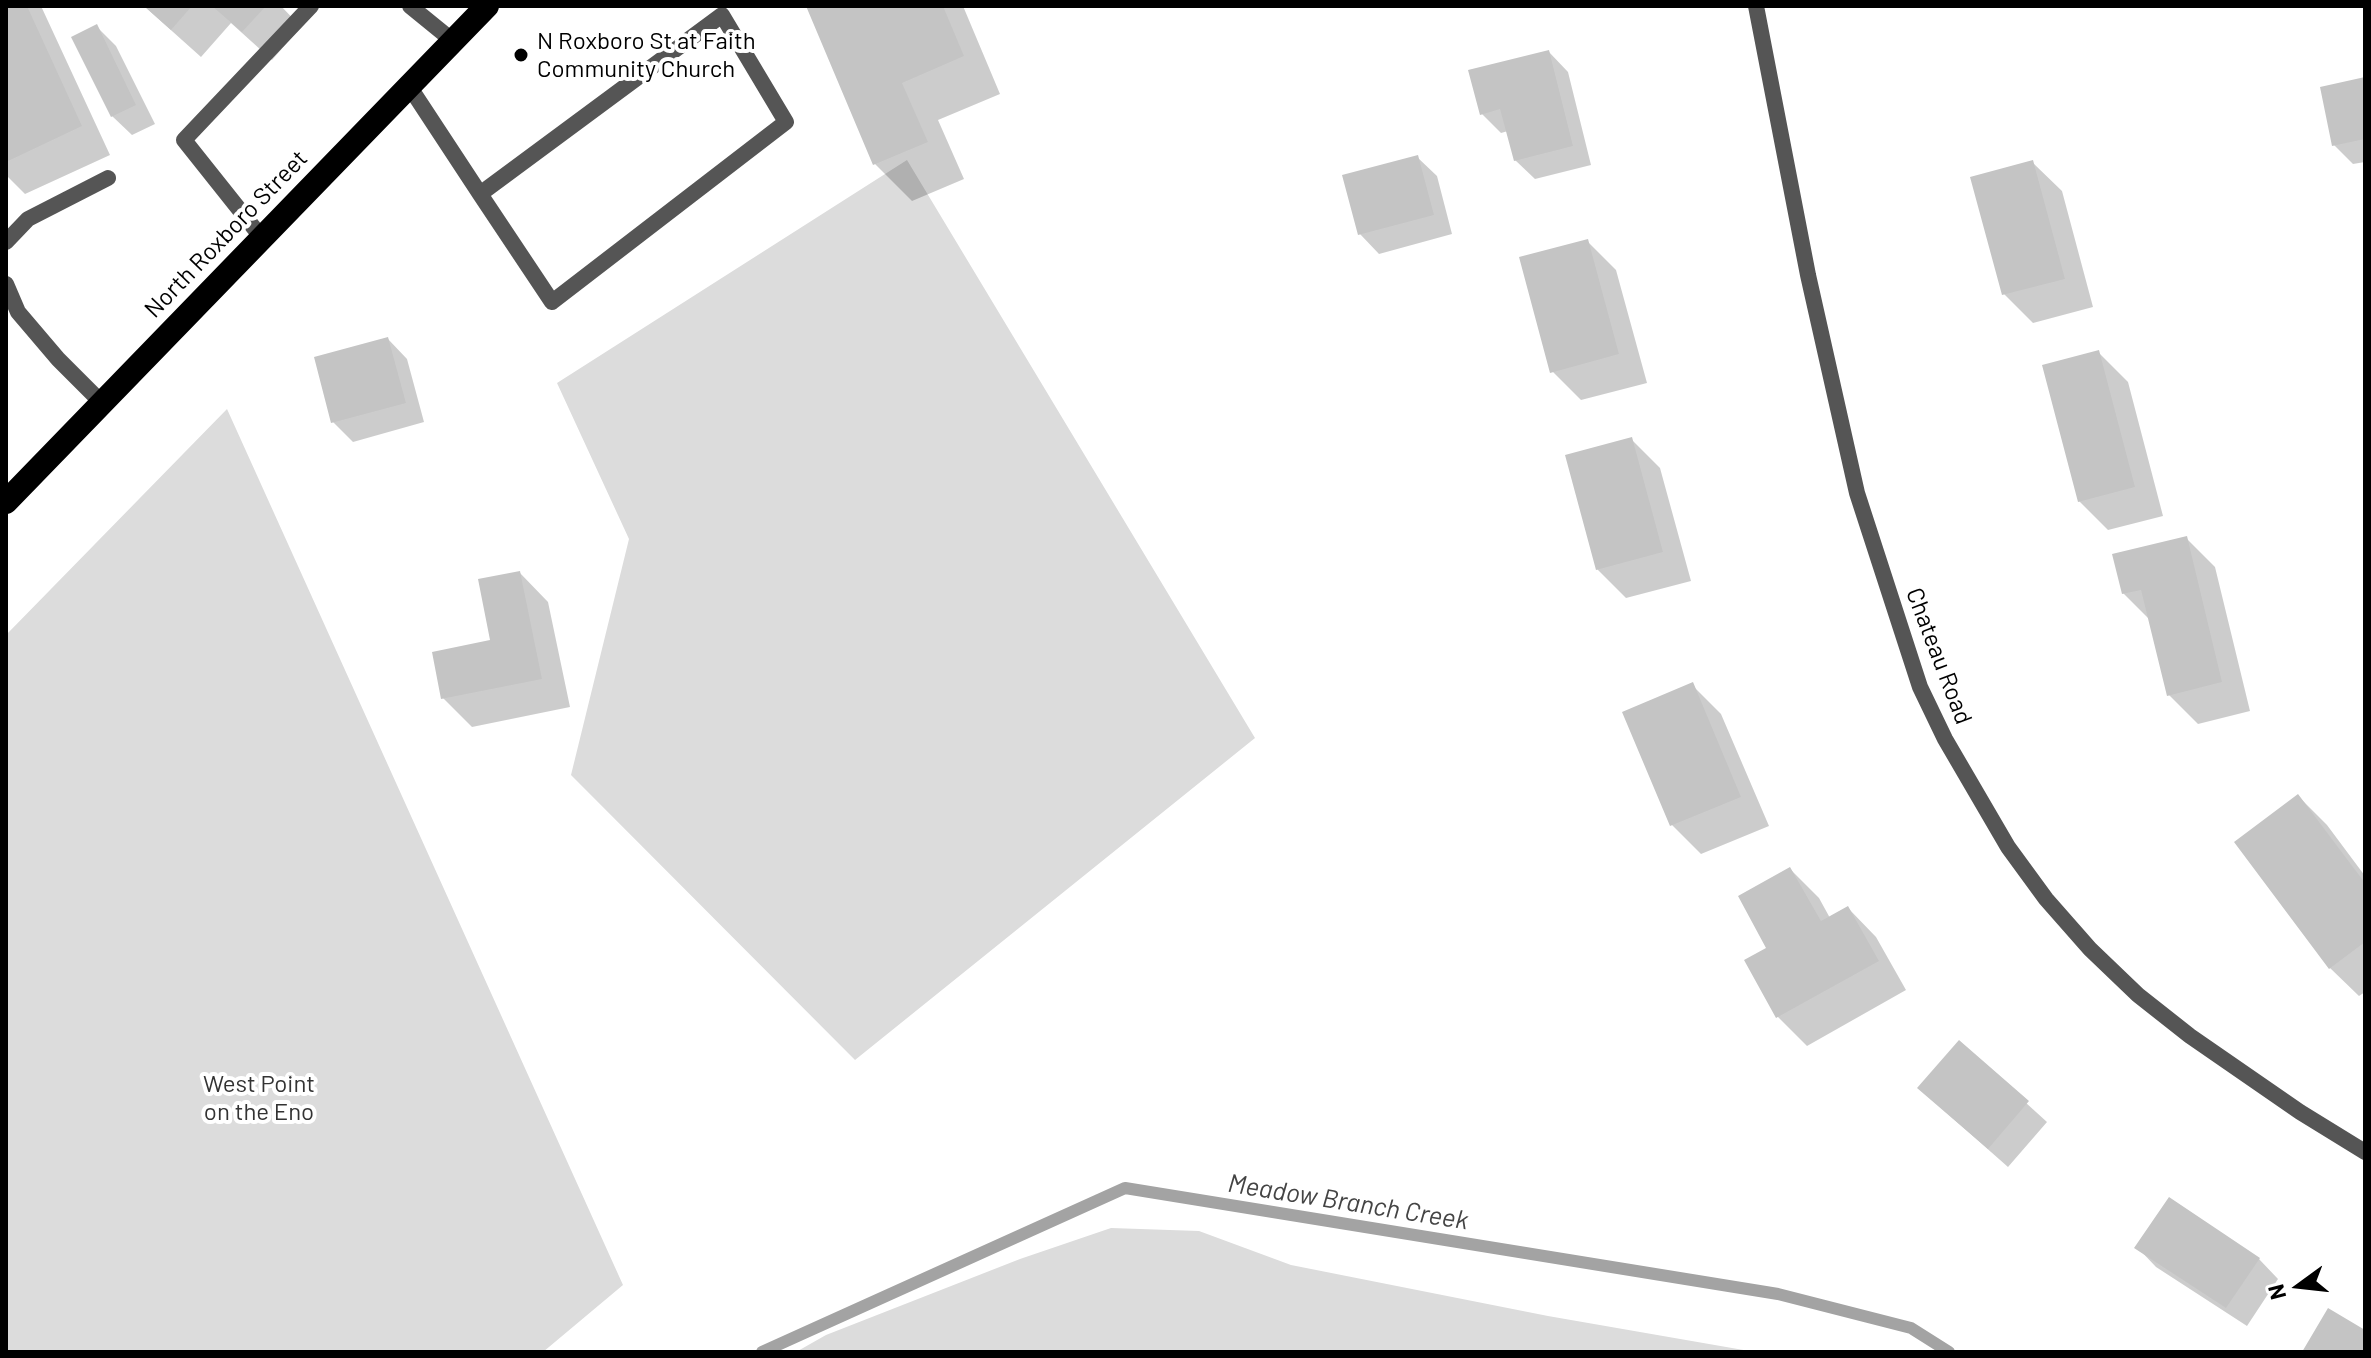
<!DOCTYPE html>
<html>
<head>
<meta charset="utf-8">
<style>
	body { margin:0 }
	#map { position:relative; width:2371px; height:1358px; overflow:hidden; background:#fff; font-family:Barlow,sans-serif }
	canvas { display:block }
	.frame { position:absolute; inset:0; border:8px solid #000; pointer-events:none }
	.north { position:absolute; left:2259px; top:1246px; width:80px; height:80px; -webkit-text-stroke:6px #fff; paint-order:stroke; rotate:255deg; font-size:22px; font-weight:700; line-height:32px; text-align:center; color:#000 }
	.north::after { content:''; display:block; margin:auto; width:28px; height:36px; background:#000; clip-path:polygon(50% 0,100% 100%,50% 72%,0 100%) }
</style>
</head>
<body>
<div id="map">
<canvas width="2371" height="1358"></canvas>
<div class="frame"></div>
<div class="north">N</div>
</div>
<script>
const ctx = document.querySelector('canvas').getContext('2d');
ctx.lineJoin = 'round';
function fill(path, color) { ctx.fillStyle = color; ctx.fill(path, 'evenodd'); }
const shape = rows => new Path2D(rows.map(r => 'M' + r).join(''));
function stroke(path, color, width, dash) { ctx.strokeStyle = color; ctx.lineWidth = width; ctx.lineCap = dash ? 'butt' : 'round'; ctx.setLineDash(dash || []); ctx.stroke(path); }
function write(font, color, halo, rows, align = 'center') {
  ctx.font = font + ' Barlow,sans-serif'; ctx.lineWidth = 8; ctx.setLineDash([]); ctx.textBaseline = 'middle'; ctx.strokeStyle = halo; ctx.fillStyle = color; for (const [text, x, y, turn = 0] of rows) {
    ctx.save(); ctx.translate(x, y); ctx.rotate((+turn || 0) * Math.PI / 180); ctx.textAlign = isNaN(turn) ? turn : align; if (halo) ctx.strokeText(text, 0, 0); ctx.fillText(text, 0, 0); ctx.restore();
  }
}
fill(shape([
	[907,160,1255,738,855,1060,571,775,629,539,557,383],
	[227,409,623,1285,543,1352,6,1352,6,635],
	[1111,1228,1199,1231,1291,1265,1548,1316,1755,1352,796,1352,826,1335,1020,1259]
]), '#dcdcdc');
fill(shape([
	[6,6,41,6,110,155,25,194,6,175],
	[144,6,281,6,301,27,272,60,231,23,201,57],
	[808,6,963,6,1000,94,938,120,964,179,912,201,875,164],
	[97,27,116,46,155,124,132,135,112,116],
	[1549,52,1568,72,1591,165,1535,179,1515,160,1508,131,1501,133,1482,114],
	[2365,79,2365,162,2353,164,2334,145],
	[1417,157,1437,176,1452,234,1379,254,1360,234],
	[2033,163,2062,191,2093,307,2033,323,2004,294],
	[1587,241,1616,270,1647,383,1581,400,1552,371],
	[388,339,407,359,424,422,353,442,333,422],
	[2099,353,2128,382,2163,516,2108,530,2079,501],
	[1631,439,1660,468,1691,581,1626,598,1597,569],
	[2186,538,2215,567,2250,711,2198,724,2169,695,2150,620,2123,593],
	[520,573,548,602,570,707,472,727,443,698,493,642],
	[1692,685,1721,714,1769,826,1701,854,1672,825,1625,713],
	[2298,796,2327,825,2365,876,2365,992,2359,996,2330,968],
	[1790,869,1819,898,1830,918,1848,908,1876,937,1906,990,1807,1046,1778,1017,1746,961,1769,949],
	[1960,1043,2047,1122,2008,1167,1940,1107],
	[2137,1247,2259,1259,2278,1279,2247,1326,2156,1267]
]), '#0003');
stroke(shape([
	[762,1352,1125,1188,1778,1294,1911,1328,1949,1352]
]), '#a3a3a3', 12);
fill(shape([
	[6,6,27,6,82,126,6,162],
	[144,6,192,6,171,30],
	[212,6,266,6,242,32],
	[806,6,943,6,964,56,902,83,928,142,873,165],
	[97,24,136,105,111,117,71,37],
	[1549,50,1573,146,1514,161,1500,109,1480,115,1468,70],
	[2365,77,2365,139,2332,146,2320,87],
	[1418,155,1434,215,1358,235,1342,175],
	[2033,160,2065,279,2002,295,1970,177],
	[1588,239,1619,354,1550,373,1519,257],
	[388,337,406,403,331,423,314,357],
	[2099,350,2135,487,2078,502,2042,365],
	[1632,437,1663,552,1596,570,1565,455],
	[2187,536,2222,682,2167,696,2141,590,2122,594,2112,554],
	[520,571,542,679,441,699,432,652,490,640,478,579],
	[1693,682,1741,797,1670,826,1622,712],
	[2298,794,2365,883,2365,942,2329,969,2234,842],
	[1790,867,1821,921,1848,906,1879,961,1776,1018,1744,960,1766,948,1738,896],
	[1959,1040,2029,1101,1988,1149,1917,1088],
	[2169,1197,2260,1258,2226,1308,2134,1248],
	[2328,1308,2365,1330,2365,1352,2302,1352]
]), '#c4c4c4');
stroke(shape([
	[410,6,453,41],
	[409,86,480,194,552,302,786,122,722,15,480,194],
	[262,238,184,140,311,6],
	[6,242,28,219,108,178],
	[6,284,18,312,58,359,102,403]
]), '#555', 16);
stroke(shape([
	[1756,6,1808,275,1857,493,1920,687,1945,739,2008,847,2046,899,2090,949,2138,995,2190,1036,2300,1112,2365,1152]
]), '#555', 16);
stroke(shape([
	[6,502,487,6]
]), '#000', 24);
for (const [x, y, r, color] of [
	[521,55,8,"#000"]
]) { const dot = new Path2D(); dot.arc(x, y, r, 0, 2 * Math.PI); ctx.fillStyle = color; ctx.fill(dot); stroke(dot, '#fff', 3); }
write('24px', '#000', '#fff', [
	["N Roxboro St at Faith",537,41],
	["Community Church",537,69]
], 'left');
write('24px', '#000', '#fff', [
	["North Roxboro Street",226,234,-46],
	["Chateau Road",1939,656,69]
]);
write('24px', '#333', '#fff', [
	["West Point",259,1084],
	["on the Eno",259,1112]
]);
write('italic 26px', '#444', '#fff', [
	["Meadow Branch Creek",1348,1202,9]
]);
</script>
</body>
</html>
